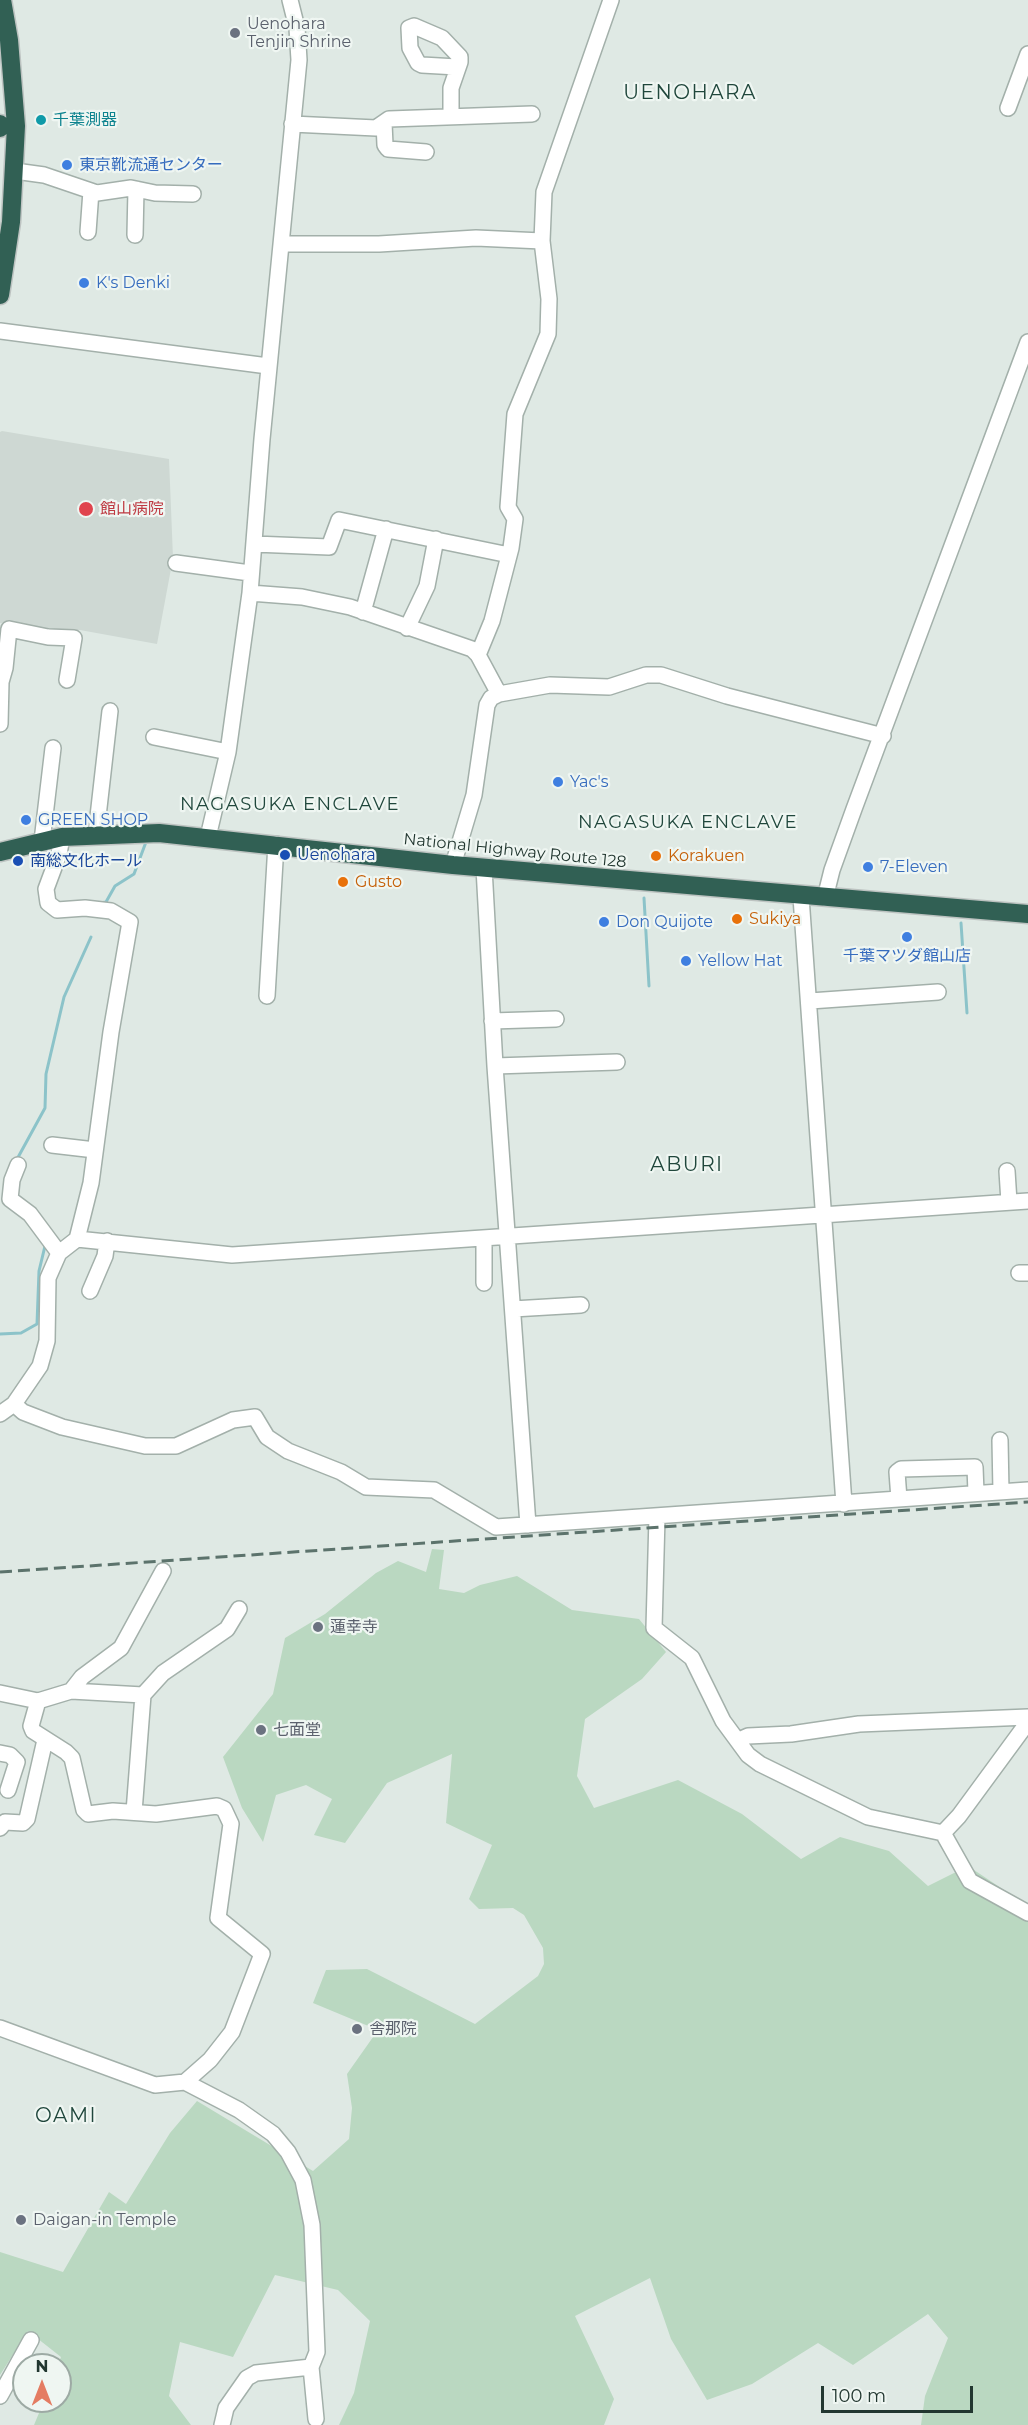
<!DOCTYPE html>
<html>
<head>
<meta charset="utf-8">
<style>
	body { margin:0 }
	#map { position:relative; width:1028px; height:2425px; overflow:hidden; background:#dfe9e4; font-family:Montserrat,sans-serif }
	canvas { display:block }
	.north { position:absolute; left:12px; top:2353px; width:60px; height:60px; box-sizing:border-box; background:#eff6f2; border:2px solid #9daaa4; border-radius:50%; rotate:0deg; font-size:16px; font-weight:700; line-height:24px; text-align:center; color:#223730 }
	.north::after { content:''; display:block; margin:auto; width:21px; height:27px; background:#e47c62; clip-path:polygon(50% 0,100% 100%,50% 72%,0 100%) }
	.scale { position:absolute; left:821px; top:2386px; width:152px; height:27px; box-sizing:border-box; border:3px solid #223730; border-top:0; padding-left:8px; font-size:18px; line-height:21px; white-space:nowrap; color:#223730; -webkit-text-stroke:4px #eff6f2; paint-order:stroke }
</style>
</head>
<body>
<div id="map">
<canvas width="1028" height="2425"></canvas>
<div class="north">N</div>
<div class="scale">100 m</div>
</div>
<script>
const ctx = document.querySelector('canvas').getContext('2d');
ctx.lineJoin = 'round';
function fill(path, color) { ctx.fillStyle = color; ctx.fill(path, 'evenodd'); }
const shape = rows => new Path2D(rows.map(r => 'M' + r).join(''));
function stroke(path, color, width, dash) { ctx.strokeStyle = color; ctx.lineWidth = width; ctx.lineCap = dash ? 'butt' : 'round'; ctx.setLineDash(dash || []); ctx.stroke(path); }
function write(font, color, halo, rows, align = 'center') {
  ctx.font = font + ' Montserrat,"Noto Sans JP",sans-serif'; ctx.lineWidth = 4.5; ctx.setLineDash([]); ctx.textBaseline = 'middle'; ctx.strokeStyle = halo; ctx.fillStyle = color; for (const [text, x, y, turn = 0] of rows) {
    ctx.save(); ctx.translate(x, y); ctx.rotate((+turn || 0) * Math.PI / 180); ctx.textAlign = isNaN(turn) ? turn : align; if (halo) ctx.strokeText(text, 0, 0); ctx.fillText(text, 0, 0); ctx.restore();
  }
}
fill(shape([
	[2,431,169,459,173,558,157,644,80,630,49,634,0,623,0,432]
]), '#ced8d3');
fill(shape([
	[432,1549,444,1550,439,1589,464,1593,480,1585,517,1576,572,1610,639,1619,666,1652,642,1679,585,1719,577,1776,594,1808,678,1780,742,1814,801,1859,840,1837,889,1851,928,1886,968,1866,1007,1892,1028,1914,1028,2425,921,2425,925,2396,948,2338,928,2314,853,2365,818,2343,752,2384,707,2400,671,2339,650,2278,575,2316,614,2399,604,2425,339,2425,354,2393,370,2321,338,2290,275,2275,233,2357,180,2342,169,2396,191,2425,34,2425,44,2401,60,2401,58,2365,61,2357,28,2331,0,2375,0,2252,63,2272,109,2192,126,2204,170,2133,197,2101,313,2171,349,2139,352,2108,347,2074,378,2030,313,2003,326,1970,367,1969,475,2024,538,1976,544,1964,543,1948,524,1915,513,1908,479,1909,469,1899,492,1845,446,1823,452,1754,387,1783,345,1843,314,1835,332,1799,306,1785,276,1795,263,1842,242,1808,223,1757,273,1694,285,1638,325,1614,376,1573,398,1561,426,1572]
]), '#bad8c1');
stroke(shape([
	[644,898,649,986],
	[99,903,106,902,115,886,134,874,146,842],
	[961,923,967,1013],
	[16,1161,45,1108,46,1074,64,997,91,937],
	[0,1334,21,1333,37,1324,39,1271,45,1246]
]), '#8cc3c9', 3);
const minor = shape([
	[1008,108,1028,54],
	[451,117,451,88,460,62,460,57,442,38,414,26,409,28,410,48,418,63,422,65,457,67],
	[384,123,385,145,388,149,426,152],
	[292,124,376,128,389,119,532,114],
	[15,171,44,175,97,193,131,188,155,193,193,194],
	[88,232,91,191],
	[135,235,136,189],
	[281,244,379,244,476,238,542,241],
	[0,331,268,366],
	[254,544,329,547,339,520,509,555],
	[176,563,250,573],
	[250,593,302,597,350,607,472,649,478,655],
	[363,612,386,529],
	[407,628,427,586,436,539],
	[499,694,478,655,492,621,511,548,515,519,508,507,515,414,548,334,549,299,542,241,544,192,611,0],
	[0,724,1,682,5,668,9,629,48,637,74,638,67,680],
	[154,737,228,752],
	[96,834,110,711],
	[62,837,59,854,46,889,48,903,57,910,85,908,111,911,130,922,111,1032,91,1183,77,1239],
	[208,837,228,752,250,593,262,439,299,60,297,28,290,0],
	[42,841,53,748],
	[453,865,474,795,487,705,491,698,499,694,550,685,609,687,646,675,661,675,727,696,883,736],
	[484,868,495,1066,528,1525],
	[801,897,844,1504],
	[825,898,832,870,854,809,1028,342],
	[267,996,276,844],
	[810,1001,938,992],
	[492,1021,556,1019],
	[495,1066,617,1062],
	[52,1145,95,1150],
	[18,1165,12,1180,10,1199,30,1214,59,1253],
	[1007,1171,1009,1202],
	[484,1239,484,1283],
	[1019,1273,1028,1273],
	[90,1291,105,1256,107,1241],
	[513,1309,581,1305],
	[14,1404,23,1412,62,1427,145,1446,176,1446,233,1420,255,1417,267,1437,288,1451,341,1472,366,1487,434,1490,496,1527,1028,1490],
	[0,1414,14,1404,40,1366,47,1341,48,1278,59,1253,77,1239,232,1255,1028,1201],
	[1000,1440,1001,1492],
	[899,1499,897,1472,901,1469,975,1467,976,1493],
	[657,1517,654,1628,692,1658,723,1721,748,1755,760,1764,868,1817,943,1833,959,1816,1028,1722],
	[71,1691,82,1677,121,1648,163,1571],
	[0,1693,38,1701,71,1691,143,1695],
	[739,1740,748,1736,791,1734,859,1724,1028,1717],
	[0,1753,10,1755,17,1762,8,1790],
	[134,1812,143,1695,163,1673,227,1629,239,1609],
	[0,1828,5,1822,23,1823,27,1819,45,1740],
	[943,1833,970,1881,1028,1913],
	[0,2028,155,2085,185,2082,210,2060,232,2032,262,1954,218,1918,231,1824,224,1809,217,1806,156,1814,113,1811,88,1814,84,1810,72,1758,66,1752,33,1731,31,1726,38,1701],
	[185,2082,239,2110,273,2134,288,2152,303,2180,312,2225,317,2352,311,2367,316,2419],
	[0,2396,31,2340],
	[222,2425,226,2408,247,2378,256,2373,311,2367]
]);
const highway = shape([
	[0,124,0,128],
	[0,295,11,222,16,126,9,40,2,0],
	[0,852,62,837,159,833,453,865,1028,914]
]);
stroke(minor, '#a3b0aa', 18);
stroke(highway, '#bdc3c1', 21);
stroke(minor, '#fff', 15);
stroke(highway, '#316054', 18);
stroke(shape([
	[0,1572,1028,1502]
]), '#5c736c', 3, [12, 6]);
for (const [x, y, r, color] of [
	[235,33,6,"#6b7280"],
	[41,120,6,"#0f9aa8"],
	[67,165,6,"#3f7fe0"],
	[84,283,6,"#3f7fe0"],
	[86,509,8,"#e0444e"],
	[558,782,6,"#3f7fe0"],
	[26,820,6,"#3f7fe0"],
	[285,855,6,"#1a4fb4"],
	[656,856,6,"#e8710a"],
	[18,861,6,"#1a4fb4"],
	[868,867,6,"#3f7fe0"],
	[343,882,6,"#e8710a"],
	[737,919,6,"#e8710a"],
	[604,922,6,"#3f7fe0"],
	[907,937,6,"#3f7fe0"],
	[686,961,6,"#3f7fe0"],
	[318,1627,6,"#6b7280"],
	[261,1730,6,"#6b7280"],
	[357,2029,6,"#6b7280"],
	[21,2220,6,"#6b7280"]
]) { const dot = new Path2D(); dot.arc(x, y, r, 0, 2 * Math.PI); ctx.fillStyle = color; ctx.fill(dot); stroke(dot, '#eff6f2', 2); }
write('16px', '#5b616d', '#eff6f2', [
	["Uenohara",247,24],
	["Tenjin Shrine",247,42],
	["蓮幸寺",330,1627],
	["七面堂",273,1730],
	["舎那院",369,2029],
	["Daigan-in Temple",33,2220]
], 'left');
write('16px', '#0d838f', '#eff6f2', [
	["千葉測器",53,120]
], 'left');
write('16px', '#366cbe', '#eff6f2', [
	["東京靴流通センター",79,165],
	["K's Denki",96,283],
	["Yac's",570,782],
	["GREEN SHOP",38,820],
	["7-Eleven",880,867],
	["Don Quijote",616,922],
	["千葉マツダ館山店",907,956,"center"],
	["Yellow Hat",698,961]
], 'left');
write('16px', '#be3a42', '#eff6f2', [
	["館山病院",100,509]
], 'left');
write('16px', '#223730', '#eff6f2', [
	["National Highway Route 128",515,851,6]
]);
write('16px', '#164399', '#eff6f2', [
	["Uenohara",297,855],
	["南総文化ホール",30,861]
], 'left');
write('16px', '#c56008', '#eff6f2', [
	["Korakuen",668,856],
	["Gusto",355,882],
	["Sukiya",749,919]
], 'left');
ctx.letterSpacing = '1.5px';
write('18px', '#20473c', '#eff6f2', [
	["NAGASUKA ENCLAVE",290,805],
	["NAGASUKA ENCLAVE",688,823]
]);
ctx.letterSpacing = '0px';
ctx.letterSpacing = '1.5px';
write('20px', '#20473c', '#eff6f2', [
	["UENOHARA",690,93],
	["ABURI",687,1165],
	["OAMI",66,2116]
]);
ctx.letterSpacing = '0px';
</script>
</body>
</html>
